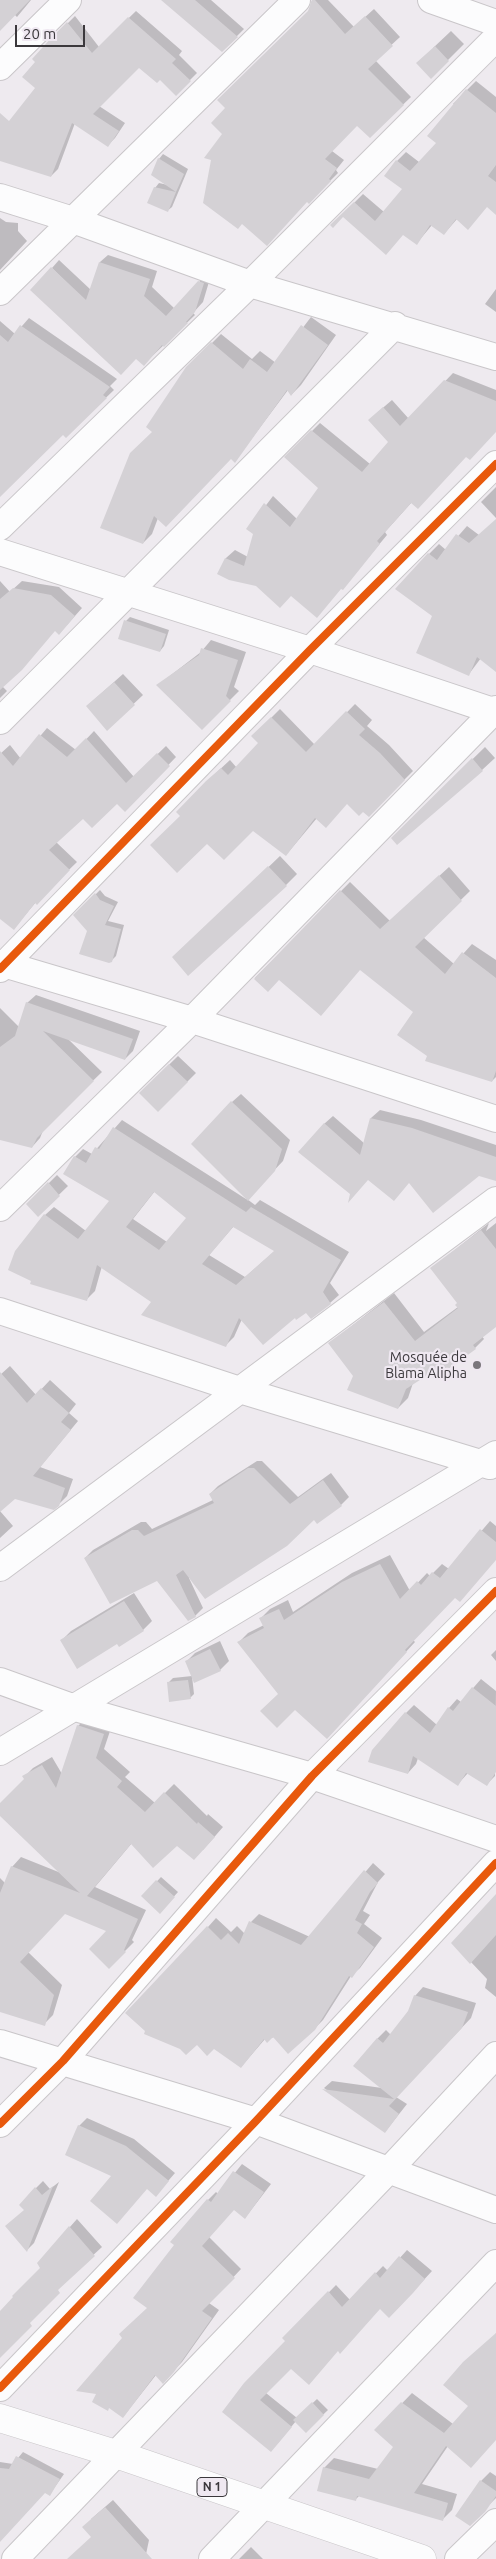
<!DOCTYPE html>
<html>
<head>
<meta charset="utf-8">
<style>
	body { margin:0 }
	#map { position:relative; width:496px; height:2559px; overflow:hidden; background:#eeeaef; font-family:Ubuntu,sans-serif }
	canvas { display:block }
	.scale { position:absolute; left:15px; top:25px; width:70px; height:22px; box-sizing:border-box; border:2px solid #3b383c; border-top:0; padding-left:6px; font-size:15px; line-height:18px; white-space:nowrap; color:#3b383c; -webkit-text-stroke:4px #efe8f1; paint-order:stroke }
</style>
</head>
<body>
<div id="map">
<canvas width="496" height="2559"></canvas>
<div class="scale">20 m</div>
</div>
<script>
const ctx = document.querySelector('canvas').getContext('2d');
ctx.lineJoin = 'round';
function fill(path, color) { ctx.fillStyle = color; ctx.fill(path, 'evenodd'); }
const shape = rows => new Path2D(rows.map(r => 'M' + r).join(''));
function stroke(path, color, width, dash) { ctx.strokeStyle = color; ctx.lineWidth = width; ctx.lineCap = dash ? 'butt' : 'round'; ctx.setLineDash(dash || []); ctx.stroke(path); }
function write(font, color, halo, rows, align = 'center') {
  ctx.font = font + ' Ubuntu,sans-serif'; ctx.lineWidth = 4.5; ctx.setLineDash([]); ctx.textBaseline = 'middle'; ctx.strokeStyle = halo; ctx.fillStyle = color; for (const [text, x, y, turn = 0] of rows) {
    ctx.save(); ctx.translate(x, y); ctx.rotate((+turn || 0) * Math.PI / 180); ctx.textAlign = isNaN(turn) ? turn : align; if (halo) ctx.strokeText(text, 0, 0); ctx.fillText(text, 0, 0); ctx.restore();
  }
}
fill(shape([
	[0,0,31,0,17,17,14,14,0,29],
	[163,0,211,0,244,29,222,51],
	[312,0,328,0,354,27,374,9,400,37,375,60,411,97,370,136,357,124,332,151,344,160,336,170,338,173,309,202,309,11],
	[136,11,182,51,179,55,197,73,176,94,160,78,139,66,99,106,125,123,115,138,108,145,75,123,58,169,51,176,36,88,68,23,75,16,99,47],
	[451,31,464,44,431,77,433,48],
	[476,81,496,97,496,213,488,206,457,219,444,234,432,225,417,243,404,234,343,216,332,225,363,194,384,212,404,189,397,161,406,152,419,162,438,143,455,105,453,104],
	[163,154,188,169,172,207,167,211,155,188,159,183,168,185,153,175,159,159],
	[0,218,6,222,18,223,18,231,27,241,0,270],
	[108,255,157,271,152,287,174,308,207,274,211,275,203,302,193,313,195,315,144,364,52,268,59,260,91,290,100,262],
	[496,289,496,312,485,304],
	[311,317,336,335,301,385,292,394,288,390,235,461,231,457,158,518,152,534,143,543,154,432,187,368,221,334,252,359,260,351,276,363],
	[29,318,117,379,110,386,114,390,66,436,63,434,0,486,0,321,15,334],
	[453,373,496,390,496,431,412,502,385,532,387,535,343,588,291,595,219,574,226,558,235,550,248,557,254,533,248,529,273,496,297,519,319,488,286,457,320,423,370,464,390,442,378,412,392,400,409,419],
	[496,487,496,518,481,502],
	[496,520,496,671,481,658,469,674,434,616,429,554,439,544,446,550,467,526,479,535],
	[0,581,10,592,22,581,59,587,82,608,67,625,55,630,2,686,7,691,0,698],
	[130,617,169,630,164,646,160,651,126,621],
	[211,640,246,652,234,687,239,691,202,728,158,685,201,652],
	[123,674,143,695,107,729,87,706],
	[355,704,372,720,367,726,389,745,413,771,369,815,348,803,317,818,286,855,253,830,181,816,216,773,230,760,237,768,260,743,253,736,280,709,315,745],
	[47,728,76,750,94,731,134,777,166,746,176,757,125,810,117,803,83,817,56,842,77,862,36,902,21,920,0,918,0,754,10,745,21,759],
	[485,747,495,758,482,770,392,838],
	[280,856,297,874,286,885,186,946],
	[449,867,470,891,423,937,454,964,472,944,496,960,496,1077,492,1081,428,1055,414,1012,361,969,279,979,255,978,350,882,390,921],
	[100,890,105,896,118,902,108,921,124,925,116,956,112,960,75,915],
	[36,995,140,1031,133,1051,125,1059,67,1038,102,1072,44,1128,40,1138,32,1147,0,1139,0,1008,19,1027,27,1003],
	[178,1056,196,1073,158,1111,140,1093],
	[241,1094,290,1140,283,1161,247,1199,255,1205,260,1200,349,1252,330,1283,339,1295,330,1303,311,1317,306,1311,295,1316,242,1319,234,1337,226,1345,102,1266,95,1291,87,1299,32,1281,16,1252,45,1215,54,1207,86,1231,111,1201,75,1157,83,1149,92,1154,122,1120,246,1199,232,1102],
	[155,1191,187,1218,167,1242,133,1219],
	[234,1226,276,1250,245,1277,209,1255],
	[380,1110,421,1120,496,1145,496,1170,409,1182,368,1179,352,1194,324,1124,333,1116,365,1144,371,1118],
	[57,1175,68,1186,38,1215,28,1204],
	[489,1223,486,1231,496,1223,496,1325,482,1336,484,1339,475,1348,444,1371,440,1365,413,1383,408,1398,398,1408,354,1376,330,1343,394,1293,424,1332,458,1307,458,1303,432,1268],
	[10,1366,36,1395,50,1380,76,1404,69,1413,78,1421,40,1467,73,1479,67,1496,58,1505,15,1497,0,1511,13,1526,0,1538,0,1375],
	[257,1461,262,1461,298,1497,331,1473,349,1497,341,1505,189,1578,203,1608,195,1616,157,1580,85,1558,93,1550,141,1522,146,1522,152,1529,213,1500,210,1494,218,1486],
	[490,1521,496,1526,496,1559,455,1596,413,1640,415,1642,336,1728,279,1694,239,1642,248,1633,264,1625,261,1618,270,1609,288,1600,293,1612,352,1573,390,1555,410,1591,427,1573,430,1576,442,1564,449,1569],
	[134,1593,152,1621,143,1630,118,1643,62,1640,71,1631],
	[220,1641,229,1661,220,1670,186,1662,195,1653],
	[496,1650,496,1661,491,1655],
	[192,1676,194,1694,190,1698,168,1683,173,1678],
	[481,1679,496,1691,495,1776,487,1784,468,1773,458,1784,418,1758,416,1764,408,1773,406,1713,414,1705,437,1725,449,1708,457,1699,461,1702],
	[87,1717,112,1725,104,1749,130,1772,125,1777,155,1803,174,1784,207,1816,208,1814,223,1827,203,1850,177,1844,132,1843,95,1887,146,1910,132,1940,134,1942,109,1967,108,1930,65,1913,28,1952,62,1985,53,2015,44,2024,0,2011,0,1878,5,1883,12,1867,21,1857,61,1873,0,1814,0,1805,25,1779,24,1777,33,1768,52,1757,62,1774,78,1726],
	[373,1863,385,1874,378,1882,363,1911,370,1915,364,1924,382,1938,360,1968,351,1976,323,2020,314,2029,265,2039,241,2067,208,1927,216,1918,231,1932,237,1926,245,1934,251,1922,259,1914,310,1937],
	[161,1877,178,1892,160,1912,143,1896],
	[496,1896,496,1997,485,1988,487,1979,453,1943],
	[423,1987,476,2003,471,2018,396,2097,407,2104,385,2132,324,2088,332,2081,382,2088,377,2039,386,2030,391,2035,410,2011,415,1996],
	[87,2118,134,2139,175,2173,156,2195,148,2188,113,2175,79,2126],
	[242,2164,271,2184,245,2218,234,2209,209,2237,241,2269,209,2303,219,2310,182,2362,170,2374,156,2375,123,2417,149,2308,176,2245,172,2242,208,2200,216,2192,218,2194],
	[43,2181,50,2189,59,2182,34,2243,27,2250,36,2188],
	[77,2219,102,2247,67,2279,38,2263],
	[407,2250,432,2271,397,2309,380,2308,338,2350,291,2368,266,2393,297,2418,317,2399,328,2410,306,2431,296,2421,278,2443,224,2412,287,2341,284,2338,336,2285,350,2300,383,2266,388,2271],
	[496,2333,496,2439,448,2446,422,2484,457,2494,452,2510,443,2519,360,2495,355,2500,324,2468,334,2458,378,2469,394,2447,376,2430,412,2393,453,2424,470,2405],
	[23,2452,64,2474,50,2494,45,2492,0,2534,0,2462,13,2464],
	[490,2472,496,2476,496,2498,470,2524,481,2481],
	[113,2500,149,2540,145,2559,68,2559,93,2537,91,2519],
	[251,2547,263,2559,239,2559]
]), '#0003');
fill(shape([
	[0,0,30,0,0,31],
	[161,0,195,0,238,37,222,52],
	[312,0,315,0,345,34,365,16,393,46,368,69,404,105,370,138,357,126,325,159,337,168,329,179,331,181,309,204,307,202,267,246,242,224,238,229,203,203,211,160,204,158,222,134,211,123,225,108,217,100,308,11],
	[128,17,176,59,172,63,191,81,176,96,160,80,157,83,139,68,93,114,119,131,108,147,72,123,51,177,0,161,0,113,9,121,35,88,22,77,35,62,32,59,53,36,67,22,92,53],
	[435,46,449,61,431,79,416,63],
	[466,89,496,113,496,165,488,176,496,182,496,215,487,207,468,230,456,219,444,235,430,225,417,245,403,235,386,255,343,217,333,228,330,225,354,202,375,221,402,189,384,176,396,160,410,171,436,143,427,136],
	[158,158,184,174,176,192,151,175],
	[154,187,176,192,168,212,147,203],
	[99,262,150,279,144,296,166,316,198,281,204,283,195,312,186,322,188,323,164,347,162,345,144,366,136,359,121,375,30,290,51,267,86,300],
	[20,325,110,387,103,395,107,398,66,438,63,435,0,497,0,335,8,342],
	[301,325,328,345,291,396,287,390,235,463,231,459,166,527,154,516,143,544,100,528,130,453,152,432,146,427,186,367,211,342,243,369,250,359,267,372],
	[444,380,496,401,496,432,470,460,466,457,418,509,411,503,377,541,380,544,343,590,341,589,317,618,291,596,280,608,256,586,229,580,217,574,225,558,244,566,253,534,246,529,264,503,290,527,318,488,284,457,311,430,362,472,388,442,368,420,383,407,400,426],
	[496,519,496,672,477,657,469,676,416,653,432,616,395,589,428,553,437,560,456,534,469,543],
	[13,588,51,595,75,616,59,635,55,631,22,670,0,690,0,599],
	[124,620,166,634,160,652,118,639],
	[201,648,238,660,226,696,231,701,202,730,156,685,199,655],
	[114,682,135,705,107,731,86,706],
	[346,711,365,729,359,735,380,753,405,780,369,817,363,812,359,816,347,804,326,828,315,818,286,856,253,831,224,860,207,844,177,873,150,845,180,816,176,812,206,781,221,768,228,775,258,743,251,736,271,717,306,752],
	[39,734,67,757,86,738,126,783,157,753,170,766,125,812,117,804,92,828,83,819,49,850,70,870,37,905,35,903,14,930,0,919,0,751,13,766],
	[472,758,483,771,397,845,391,838],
	[268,866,287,886,188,976,172,957],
	[439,875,462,901,415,947,445,974,462,952,496,978,496,1071,492,1082,425,1061,427,1056,397,1035,413,1012,360,970,321,1016,279,980,268,992,254,979,340,890,380,929],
	[95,893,100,900,114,906,105,925,121,929,112,962,109,963,79,954,87,931,73,915],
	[26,1002,133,1039,125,1060,43,1031,94,1081,37,1138,32,1148,0,1140,0,1047,15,1036],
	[169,1064,188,1082,158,1112,139,1093],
	[231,1101,282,1149,275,1171,248,1201,191,1144],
	[370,1118,412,1128,496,1157,496,1181,479,1176,433,1213,409,1183,394,1201,368,1180,348,1203,350,1194,298,1152,324,1123,360,1155],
	[113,1127,246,1212,251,1207,341,1260,323,1292,331,1304,311,1319,306,1313,296,1320,295,1318,263,1345,239,1318,226,1347,141,1315,151,1302,97,1265,87,1301,30,1284,31,1281,8,1270,15,1251,44,1214,78,1239,109,1201,63,1174,74,1156,86,1163,95,1147,99,1149],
	[154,1192,186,1218,159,1250,126,1227],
	[233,1227,274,1251,236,1285,202,1264],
	[48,1182,60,1196,38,1217,26,1204],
	[481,1230,496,1249,496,1327,473,1345,476,1349,444,1372,440,1367,406,1389,398,1409,347,1390,353,1376,328,1343,384,1302,415,1341,458,1308,455,1305,457,1303,430,1268],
	[0,1372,27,1403,41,1388,69,1413,61,1422,71,1430,33,1476,65,1488,59,1506,54,1510,15,1499,0,1512],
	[248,1468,254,1468,290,1504,323,1480,342,1506,317,1524,314,1520,287,1546,205,1599,183,1570,176,1575,196,1617,188,1621,157,1581,110,1604,84,1558,132,1530,138,1530,144,1536,214,1503,209,1494],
	[480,1529,496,1542,496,1560,460,1602,455,1598,405,1650,407,1652,327,1739,295,1710,277,1728,260,1711,278,1694,237,1642,264,1628,259,1618,279,1609,284,1620,342,1582,380,1564,400,1599,417,1581,421,1585,432,1572,440,1578],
	[124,1601,144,1631,119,1647,117,1644,77,1669,60,1640],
	[210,1649,221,1671,194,1683,185,1661],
	[188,1680,191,1699,169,1702,167,1682],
	[472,1687,496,1706,496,1772,487,1786,466,1773,458,1786,413,1756,408,1774,368,1762,372,1750,405,1712,430,1733,448,1707,453,1711],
	[77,1725,104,1734,96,1758,122,1781,117,1787,145,1812,164,1792,197,1824,198,1822,215,1837,194,1860,177,1846,153,1868,131,1844,87,1896,138,1919,124,1950,126,1952,109,1969,89,1949,106,1931,65,1914,20,1962,54,1995,45,2026,0,2012,0,1893,11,1866,80,1893,0,1816,0,1803,24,1779,22,1776,42,1765,56,1788],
	[364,1870,378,1883,370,1892,355,1920,362,1924,357,1933,374,1947,352,1978,349,1976,315,2030,288,2054,273,2037,267,2043,264,2039,241,2068,214,2049,207,2056,197,2045,186,2055,180,2049,144,2034,145,2031,125,2013,207,1926,221,1940,228,1933,239,1944,249,1921,301,1945],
	[156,1880,175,1897,160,1914,141,1896],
	[496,1894,496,1935,470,1964,451,1943],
	[414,1995,468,2012,462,2028,389,2106,399,2114,385,2133,322,2089,394,2099,353,2066,377,2038,383,2043,408,2011],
	[78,2125,126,2146,169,2181,156,2197,147,2189,117,2224,90,2201,111,2176,65,2155],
	[233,2171,264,2192,245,2219,234,2210,202,2246,235,2278,202,2311,212,2318,174,2372,163,2384,155,2375,123,2418,109,2408,108,2411,92,2402,96,2394,76,2391,122,2338,119,2334,147,2308,133,2298,174,2245,170,2242,207,2199,211,2202],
	[53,2186,47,2201,27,2252,5,2226,24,2210,19,2205,35,2187,42,2195],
	[69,2226,95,2256,58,2290,60,2293,30,2323,32,2326,0,2358,0,2311,13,2297,12,2296,40,2268,37,2263],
	[399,2256,425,2279,413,2293,389,2318,380,2309,340,2354,338,2351,309,2385,291,2369,260,2400,292,2427,271,2452,222,2412,244,2383,285,2341,282,2338,328,2291,342,2307,375,2272,380,2278],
	[496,2333,496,2440,471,2468,446,2446,414,2493,448,2503,443,2521,357,2496,356,2501,317,2491,323,2467,369,2479,393,2447,374,2430,401,2402,444,2433,468,2406,443,2385,463,2362],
	[312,2402,324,2415,306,2433,293,2420],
	[16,2456,60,2479,50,2496,45,2493,0,2542,0,2468,9,2469],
	[480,2480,496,2491,496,2496,485,2512,470,2526,455,2516],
	[105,2507,152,2559,67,2559,91,2537,82,2527]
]), '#d4d1d5');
const street = shape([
	[431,0,496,23],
	[0,67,68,0],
	[0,197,73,220,250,284,496,357],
	[0,292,297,0],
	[0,527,250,284,496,38],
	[0,552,310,650,496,712],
	[0,721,395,325],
	[0,963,192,1020,496,1119],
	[0,969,310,650,496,464],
	[0,1208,192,1020,496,709],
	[0,1311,240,1390,490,1466],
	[0,1568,496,1200],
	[0,1681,72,1707,312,1776,496,1839],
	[0,1752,496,1454],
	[0,2043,256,2121,496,2210],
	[0,2124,63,2061,312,1776,496,1591],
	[0,2388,256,2121,496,1863],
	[15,2559,388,2171,496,2055],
	[212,2559,496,2263],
	[458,2559,496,2522]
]);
const highway = shape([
	[0,2418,116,2454,422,2559]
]);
stroke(street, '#c9c6c9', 28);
stroke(highway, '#c9c6c9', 29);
stroke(street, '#fcfcfd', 26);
stroke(highway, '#fcfcfd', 28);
stroke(shape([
	[0,969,310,650,496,464],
	[0,2124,63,2061,312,1776,496,1591],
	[0,2388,256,2121,496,1863]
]), '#e8590c', 8);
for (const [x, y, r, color] of [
	[477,1365,5,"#7a767b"]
]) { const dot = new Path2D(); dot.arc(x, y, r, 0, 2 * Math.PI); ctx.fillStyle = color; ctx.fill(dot); stroke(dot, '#efe8f1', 2); }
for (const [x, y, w] of [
	[212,2487,30]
]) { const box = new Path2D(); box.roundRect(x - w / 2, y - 9.5, w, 19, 4); ctx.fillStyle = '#efe8f1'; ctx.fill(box); stroke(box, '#3b383c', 1); }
write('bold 12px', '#3b383c', null, [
	["N 1",212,2487]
]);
write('14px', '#3b383c', '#efe8f1', [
	["Mosquée de",467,1357],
	["Blama Alipha",467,1373]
], 'right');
</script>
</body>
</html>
